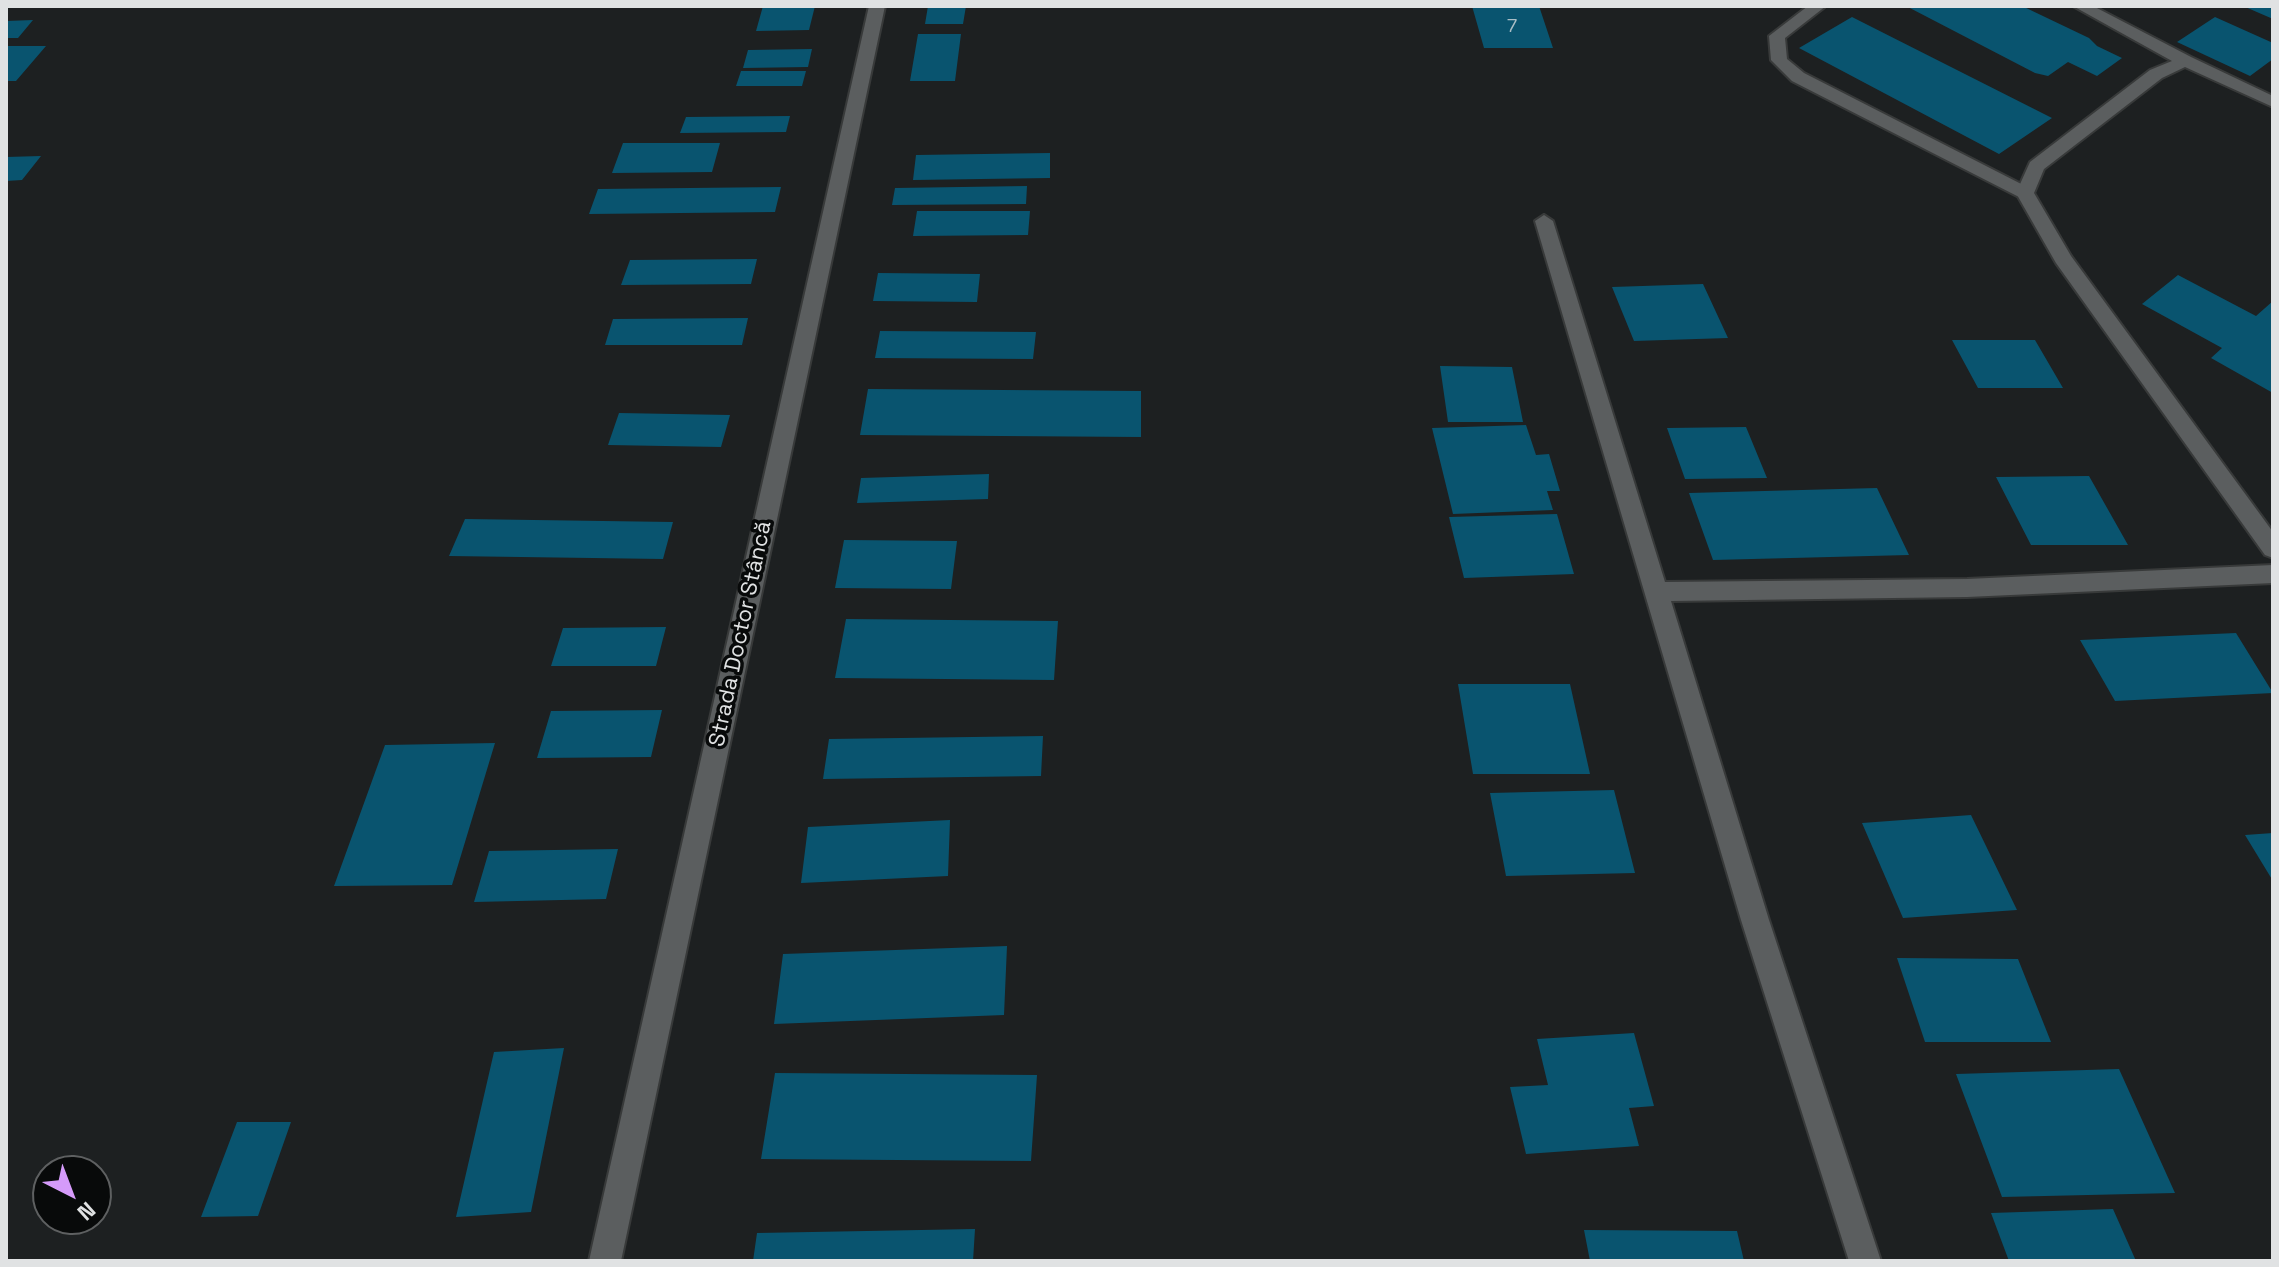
<!DOCTYPE html>
<html>
<head>
<meta charset="utf-8">
<style>
	body { margin:0 }
	#map { position:relative; width:2279px; height:1267px; overflow:hidden; background:#1d2021; font-family:"Space Grotesk",sans-serif }
	canvas { display:block }
	.frame { position:absolute; inset:0; border:8px solid #e0e2e3; pointer-events:none }
	.north { position:absolute; left:32px; top:1155px; width:80px; height:80px; box-sizing:border-box; background:#080a0a; border:2px solid #5e6061; border-radius:50%; rotate:138deg; font-size:22px; font-weight:700; line-height:32px; text-align:center; color:#e0e2e3 }
	.north::after { content:''; display:block; margin:auto; width:28px; height:36px; background:#d59bfa; clip-path:polygon(50% 0,100% 100%,50% 72%,0 100%) }
</style>
</head>
<body>
<div id="map">
<canvas width="2279" height="1267"></canvas>
<div class="frame"></div>
<div class="north">N</div>
</div>
<script>
const ctx = document.querySelector('canvas').getContext('2d');
ctx.lineJoin = 'round';
function fill(path, color) { ctx.fillStyle = color; ctx.fill(path, 'evenodd'); }
const shape = rows => new Path2D(rows.map(r => 'M' + r).join(''));
function stroke(path, color, width, dash) { ctx.strokeStyle = color; ctx.lineWidth = width; ctx.lineCap = dash ? 'butt' : 'round'; ctx.setLineDash(dash || []); ctx.stroke(path); }
function write(font, color, halo, rows, align = 'center') {
  ctx.font = font + ' "Space Grotesk",sans-serif'; ctx.lineWidth = 7; ctx.setLineDash([]); ctx.textBaseline = 'middle'; ctx.strokeStyle = halo; ctx.fillStyle = color; for (const [text, x, y, turn = 0] of rows) {
    ctx.save(); ctx.translate(x, y); ctx.rotate((+turn || 0) * Math.PI / 180); ctx.textAlign = isNaN(turn) ? turn : align; if (halo) ctx.strokeText(text, 0, 0); ctx.fillText(text, 0, 0); ctx.restore();
  }
}
fill(shape([
	[763,6,815,6,809,30,756,31],
	[928,6,966,6,963,24,925,24],
	[1472,6,1539,6,1553,48,1484,48],
	[1906,6,2022,6,2089,38,2097,46,2122,58,2097,76,2068,62,2048,76,2035,73],
	[2243,6,2273,6,2273,19],
	[1852,17,2052,118,1999,154,1799,48],
	[2215,17,2273,43,2273,59,2250,76,2177,42],
	[33,20,18,38,6,38,6,21],
	[918,34,961,34,955,81,910,81],
	[6,46,46,46,16,81,6,81],
	[812,49,808,67,743,68,748,50],
	[741,71,806,71,802,86,736,86],
	[790,116,786,132,680,133,686,117],
	[623,143,720,143,712,172,612,173],
	[1050,153,1050,178,913,180,916,155],
	[41,156,22,180,6,181,6,157],
	[1027,186,1026,204,892,205,895,188],
	[781,187,775,212,589,214,598,189],
	[917,211,1030,211,1028,235,913,236],
	[757,259,751,284,621,285,630,260],
	[878,273,980,274,977,302,873,301],
	[2178,275,2256,316,2273,301,2273,393,2211,358,2222,348,2142,304],
	[1703,284,1728,338,1634,341,1612,287],
	[748,318,742,345,605,345,613,319],
	[880,331,1036,332,1033,359,875,358],
	[1952,340,2035,340,2063,388,1978,388],
	[1440,366,1512,367,1523,422,1448,422],
	[868,389,1141,391,1141,437,860,435],
	[619,413,730,415,721,447,608,445],
	[1526,425,1536,455,1549,454,1560,491,1547,491,1553,510,1453,514,1432,428],
	[1746,427,1767,478,1685,479,1667,428],
	[989,474,988,499,857,503,861,478],
	[2089,476,2128,545,2031,545,1996,477],
	[1877,488,1909,555,1713,560,1689,493],
	[1557,514,1574,574,1464,578,1449,517],
	[465,519,673,522,663,559,449,556],
	[844,540,957,541,951,589,835,588],
	[846,619,1058,621,1054,680,835,678],
	[666,627,656,666,551,666,563,628],
	[2236,633,2273,693,2115,701,2080,640],
	[1458,684,1570,684,1590,774,1473,774],
	[662,710,651,757,537,758,551,711],
	[1043,736,1041,776,823,779,829,739],
	[495,743,452,885,334,886,385,745],
	[1614,790,1635,873,1506,876,1490,793],
	[1971,815,2017,910,1903,918,1862,823],
	[950,820,948,876,801,883,808,827],
	[2273,833,2273,881,2245,835],
	[618,849,606,899,474,902,489,851],
	[1007,946,1004,1015,774,1024,783,954],
	[1897,958,2018,959,2051,1042,1925,1042],
	[1634,1033,1654,1106,1629,1108,1639,1146,1526,1154,1510,1087,1548,1085,1537,1039],
	[564,1048,531,1212,456,1217,494,1052],
	[2119,1069,2175,1193,2002,1197,1956,1074],
	[775,1073,1037,1075,1031,1161,761,1159],
	[237,1122,291,1122,258,1216,201,1217],
	[2113,1209,2136,1261,2009,1261,1991,1213],
	[975,1229,973,1261,753,1261,757,1233],
	[1584,1230,1737,1231,1744,1261,1590,1261]
]), '#09546f');
const lane = shape([
	[1808,6,1826,6,1785,38,1787,59,1804,73,2031,189,2034,193,2031,197,2019,197,1792,81,1771,60,1769,36,1808,6]
]);
const street = shape([
	[869,6,885,6,621,1261,589,1261,869,6],
	[2073,6,2093,6,2191,57,2273,96,2273,107,2185,67,2162,78,2044,169,2034,193,2071,256,2273,532,2273,558,2265,555,2056,263,2016,193,2030,162,2150,70,2172,61,2073,6],
	[1544,215,1553,221,1665,582,1967,579,2273,565,2273,583,1967,597,1671,601,1769,920,1881,1261,1849,1261,1741,920,1535,221,1544,215]
]);
stroke(lane, '#383a3a', 4);
stroke(street, '#383a3a', 4);
fill(lane, '#5b5e5f');
fill(street, '#5b5e5f');
write('18px', '#aabec6', null, [
	["7",1512,27]
]);
write('22px', '#e0e2e3', '#080a0a', [
	["Strada Doctor Stâncă",741,634,-78]
]);
</script>
</body>
</html>
